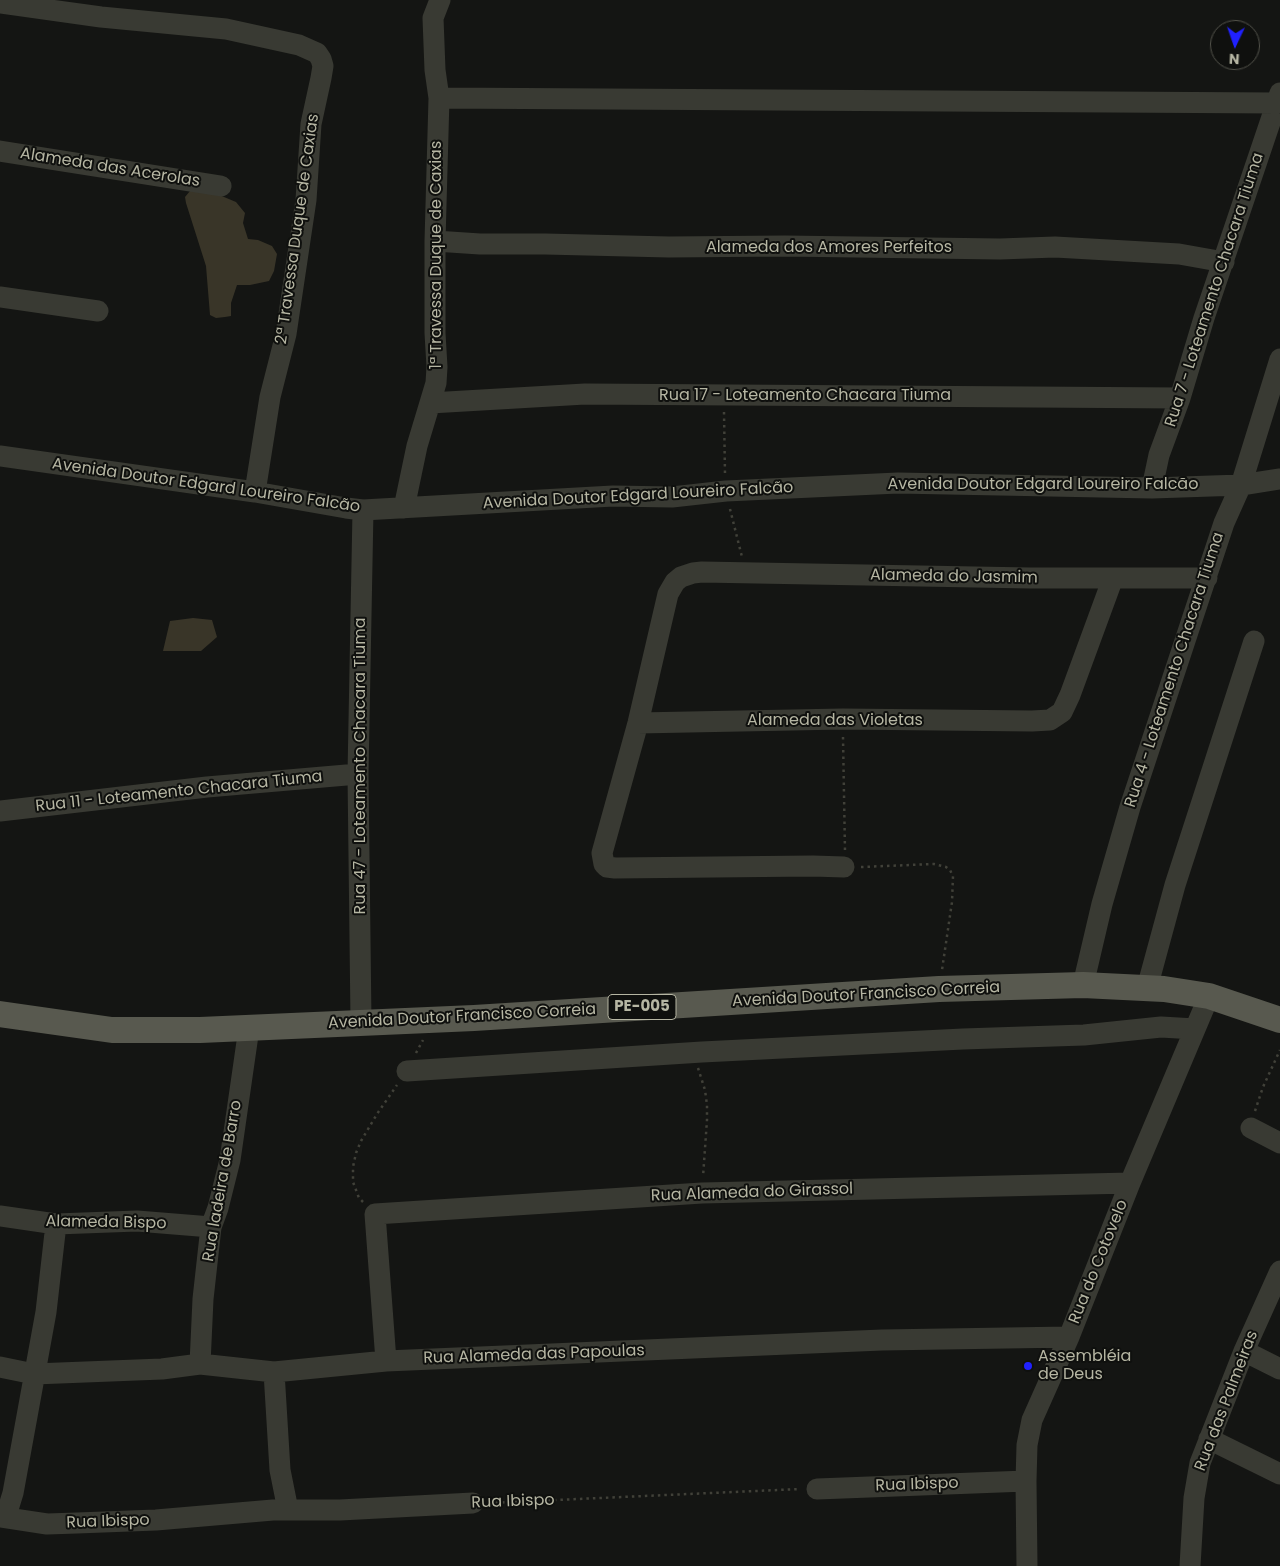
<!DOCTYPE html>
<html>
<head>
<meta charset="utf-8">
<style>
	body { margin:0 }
	#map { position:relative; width:1280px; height:1566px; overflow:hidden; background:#141513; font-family:Poppins,sans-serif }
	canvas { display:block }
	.north { position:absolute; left:1210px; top:20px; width:50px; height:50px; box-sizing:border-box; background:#0f100e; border:1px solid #52524a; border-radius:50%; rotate:183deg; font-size:14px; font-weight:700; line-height:20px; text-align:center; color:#b6b6a3 }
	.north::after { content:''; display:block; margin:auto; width:18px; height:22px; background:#2021ff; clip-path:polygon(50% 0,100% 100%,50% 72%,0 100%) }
</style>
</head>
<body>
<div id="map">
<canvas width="1280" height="1566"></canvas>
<div class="north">N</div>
</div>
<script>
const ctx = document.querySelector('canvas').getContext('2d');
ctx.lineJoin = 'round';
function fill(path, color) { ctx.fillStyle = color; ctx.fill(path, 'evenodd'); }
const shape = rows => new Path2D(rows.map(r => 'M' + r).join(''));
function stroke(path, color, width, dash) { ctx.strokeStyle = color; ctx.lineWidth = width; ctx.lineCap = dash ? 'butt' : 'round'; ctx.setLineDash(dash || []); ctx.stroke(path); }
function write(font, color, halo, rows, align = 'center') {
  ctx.font = font + ' Poppins,sans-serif'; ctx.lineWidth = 4; ctx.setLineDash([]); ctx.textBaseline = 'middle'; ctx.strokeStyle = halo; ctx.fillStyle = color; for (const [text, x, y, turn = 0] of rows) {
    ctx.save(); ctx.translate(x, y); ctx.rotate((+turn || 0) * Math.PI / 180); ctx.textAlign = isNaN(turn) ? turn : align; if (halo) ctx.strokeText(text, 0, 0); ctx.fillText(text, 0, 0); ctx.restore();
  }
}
fill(shape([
	[205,189,236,202,245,213,243,223,248,239,258,240,272,246,277,254,274,271,269,281,250,285,237,285,231,303,231,316,225,317,216,318,210,315,206,266,186,203,185,197,190,191],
	[193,618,212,620,217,637,201,651,163,651,170,621]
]), '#393528');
stroke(shape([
	[724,412,725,474],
	[730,509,742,557],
	[843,737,845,851],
	[861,867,934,864,946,867,950,870,953,876,952,902,942,970],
	[416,1053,423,1040],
	[698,1068,705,1090,707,1105,707,1120,703,1177],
	[1255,1111,1263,1087,1280,1050],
	[363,1202,359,1198,353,1182,353,1167,356,1153,361,1141,377,1114,397,1085],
	[489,1503,800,1489]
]), '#414139', 2.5, [2.5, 4]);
stroke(shape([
	[0,3,101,17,226,29,299,45,317,53,321,59,323,66,321,78,311,124,306,200,286,334,270,397,255,492],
	[439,98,1277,103],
	[0,151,221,186],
	[435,241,480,244,545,244,669,247,785,246,1000,249,1055,247,1179,254,1224,262],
	[0,297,98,311],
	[430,403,585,394,1180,398],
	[0,456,255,492,346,508,363,510,613,496,672,497,726,491,898,483,1152,488,1241,485,1280,479],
	[1152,488,1159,455,1180,398,1204,318,1280,93],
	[404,508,417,446,436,383,437,367,435,333,435,241,439,98,435,70,433,18,440,0],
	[638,723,843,719,1032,721,1050,720,1062,712,1070,695,1113,578],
	[0,811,207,787,358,774],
	[844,867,813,866,615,868,607,867,604,864,602,853,638,723,668,594,675,582,681,577,693,573,702,572,1030,578,1207,578],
	[1083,985,1102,904,1130,807,1224,523,1241,485,1280,359],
	[1147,988,1175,885,1254,641],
	[361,1021,358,774,363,510],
	[407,1071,702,1052,963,1039,1084,1035,1161,1027,1195,1029],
	[1251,1128,1280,1143],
	[0,1216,56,1224,137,1221,211,1227],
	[1244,1351,1280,1369],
	[386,1361,375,1214,702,1193,1130,1183],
	[200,1364,203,1299,211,1227,218,1208,230,1160,249,1028],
	[0,1367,34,1374,162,1369,200,1364,274,1372,386,1361,882,1340,1069,1337],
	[274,1372,280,1470,288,1510],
	[1209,1439,1280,1474],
	[817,1489,1026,1481],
	[0,1517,47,1524,77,1523,156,1520,273,1510,340,1510,473,1503],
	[4,1517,9,1506,13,1493,46,1312,56,1224],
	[1027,1566,1026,1481,1027,1445,1032,1420,1069,1337,1130,1183,1209,996],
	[1190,1566,1194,1498,1200,1463,1244,1351,1280,1271]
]), '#393a33', 21);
stroke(shape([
	[0,1014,112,1030,200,1030,474,1018,939,989,1083,985,1164,989,1209,996,1280,1020]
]), '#58594f', 26);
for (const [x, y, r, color] of [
	[1028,1366,5,"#2021ff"]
]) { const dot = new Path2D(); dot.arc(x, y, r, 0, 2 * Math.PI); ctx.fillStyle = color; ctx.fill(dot); stroke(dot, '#0f100e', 2); }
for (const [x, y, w] of [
	[642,1007,68]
]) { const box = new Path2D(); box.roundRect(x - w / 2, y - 12.5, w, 25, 4); ctx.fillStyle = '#0f100e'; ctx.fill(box); stroke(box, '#b6b6a3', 1); }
write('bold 15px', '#b6b6a3', null, [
	["PE-005",642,1007]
]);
write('16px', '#b6b6a3', '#0f100e', [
	["Alameda das Acerolas",110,168,9],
	["2ª Travessa Duque de Caxias",298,229,-82],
	["Alameda dos Amores Perfeitos",829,248],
	["1ª Travessa Duque de Caxias",437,255,-90],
	["Rua 7 - Loteamento Chacara Tiuma",1215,290,-72],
	["Rua 17 - Loteamento Chacara Tiuma",805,396],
	["Avenida Doutor Edgard Loureiro Falcão",1043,485],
	["Avenida Doutor Edgard Loureiro Falcão",206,486,8],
	["Avenida Doutor Edgard Loureiro Falcão",638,496,-3],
	["Alameda do Jasmim",954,577,1],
	["Rua 4 - Loteamento Chacara Tiuma",1175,670,-72],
	["Alameda das Violetas",835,721],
	["Rua 47 - Loteamento Chacara Tiuma",361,766,-90],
	["Rua 11 - Loteamento Chacara Tiuma",179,792,-6],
	["Avenida Doutor Francisco Correia",866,995,-3],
	["Avenida Doutor Francisco Correia",462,1017,-3],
	["Rua ladeira de Barro",223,1181,-80],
	["Rua Alameda do Girassol",752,1193,-2],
	["Alameda Bispo",106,1223,1],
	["Rua do Cotovelo",1099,1262,-68],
	["Rua Alameda das Papoulas",534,1355,-2],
	["Rua das Palmeiras",1227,1401,-69],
	["Rua Ibispo",917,1485,-2],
	["Rua Ibispo",513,1502,-2],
	["Rua Ibispo",108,1522,-2]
]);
write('16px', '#b6b6a3', '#0f100e', [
	["Assembléia",1038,1357],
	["de Deus",1038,1375]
], 'left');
</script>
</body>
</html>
